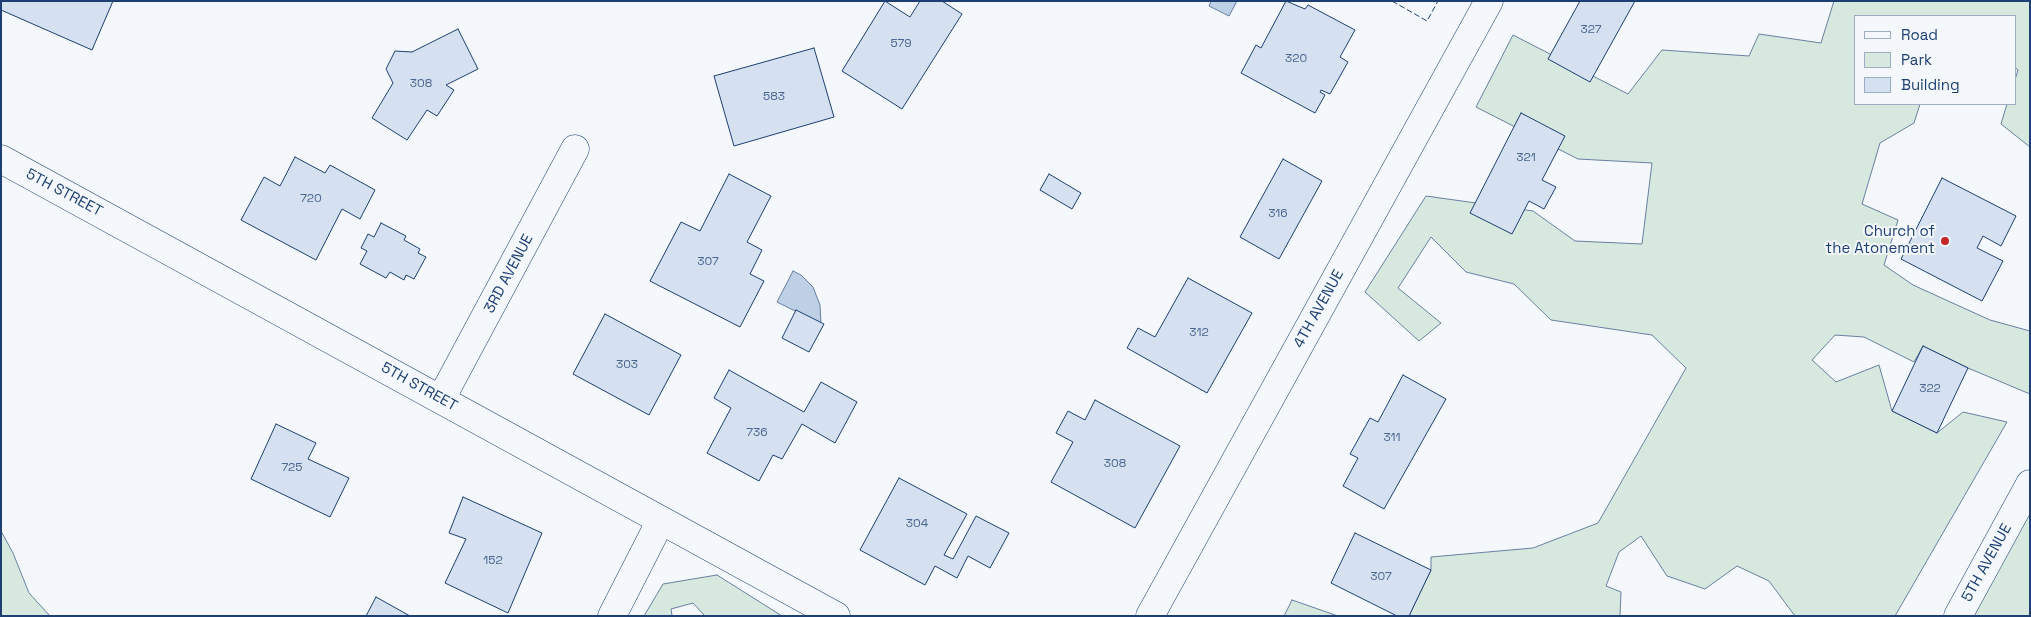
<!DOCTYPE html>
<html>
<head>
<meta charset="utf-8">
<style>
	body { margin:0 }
	#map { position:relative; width:2031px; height:617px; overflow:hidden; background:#f4f7fb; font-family:"Space Grotesk",sans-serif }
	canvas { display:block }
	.frame { position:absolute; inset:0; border:2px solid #1d3f73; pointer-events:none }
	.legend { position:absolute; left:1854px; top:15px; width:162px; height:90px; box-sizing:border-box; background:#f4f7fb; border:1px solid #9eadc5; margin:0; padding:6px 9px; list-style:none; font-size:15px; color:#1d3f73 }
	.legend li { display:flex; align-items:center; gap:10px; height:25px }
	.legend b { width:25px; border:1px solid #9eadc5 }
</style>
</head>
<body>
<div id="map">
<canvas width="2031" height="617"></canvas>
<div class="frame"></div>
<ul class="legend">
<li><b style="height:6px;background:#f4f7fb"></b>Road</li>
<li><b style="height:14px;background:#d7e8df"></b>Park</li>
<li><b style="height:14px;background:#d5e0f0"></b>Building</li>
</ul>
</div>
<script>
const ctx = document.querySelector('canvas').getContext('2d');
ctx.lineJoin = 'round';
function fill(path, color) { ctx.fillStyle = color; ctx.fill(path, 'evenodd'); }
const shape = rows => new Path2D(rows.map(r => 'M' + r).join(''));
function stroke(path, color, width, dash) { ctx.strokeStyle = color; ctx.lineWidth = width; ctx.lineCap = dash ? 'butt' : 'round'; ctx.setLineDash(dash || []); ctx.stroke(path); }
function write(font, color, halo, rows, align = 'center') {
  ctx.font = font + ' "Space Grotesk",sans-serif'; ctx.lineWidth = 4; ctx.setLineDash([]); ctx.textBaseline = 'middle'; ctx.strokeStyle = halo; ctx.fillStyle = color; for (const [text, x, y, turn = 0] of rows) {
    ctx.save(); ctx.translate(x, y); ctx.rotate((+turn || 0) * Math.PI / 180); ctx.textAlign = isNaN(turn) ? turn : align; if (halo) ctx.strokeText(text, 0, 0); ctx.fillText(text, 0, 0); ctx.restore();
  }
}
const green = shape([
	[1834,1,2030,1,2030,147,2001,124,2007,104,2015,104,2015,80,2018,70,2015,67,2015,16,1855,16,1855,104,1920,104,1914,123,1880,143,1862,204,1898,220,1884,265,1913,285,1990,320,2030,331,2030,394,1968,368,1923,346,1914,362,1864,337,1835,335,1812,360,1836,382,1879,365,1892,411,1937,433,1963,412,2007,422,1895,616,1795,616,1769,581,1737,566,1705,589,1667,576,1641,536,1619,552,1606,586,1621,592,1620,616,1409,616,1431,570,1431,557,1533,548,1598,523,1686,368,1652,335,1551,320,1514,284,1466,272,1431,237,1398,288,1441,323,1419,341,1365,292,1426,196,1533,211,1575,241,1642,244,1652,163,1578,159,1476,107,1513,35,1628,94,1662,50,1749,56,1759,34,1821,43,1834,1],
	[2030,510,2030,616,1971,616,2030,510],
	[1,531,13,553,29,593,50,616,1,616,1,531],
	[717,575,782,616,705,616,693,603,671,609,672,616,644,616,663,584,717,575],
	[1292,600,1338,616,1284,616,1292,600]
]);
fill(green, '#d7e8df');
stroke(green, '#687fa3', 1);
const water = shape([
	[1211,1,1237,1,1229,16,1209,6,1211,1],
	[793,271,801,275,813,287,820,305,821,324,777,302,793,271]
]);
fill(water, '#bed0e5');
stroke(water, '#687fa3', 1);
const building = shape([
	[1,1,113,1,92,50,1,10,1,1],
	[885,1,910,17,920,1,942,1,962,14,902,109,842,71,885,1],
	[1286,1,1305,9,1308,5,1355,30,1340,57,1348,62,1330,94,1321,90,1320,92,1325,95,1315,113,1241,73,1256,45,1261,48,1286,1],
	[1580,1,1635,1,1590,82,1548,59,1580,1],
	[458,29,478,69,446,85,454,90,437,116,427,110,407,140,372,118,393,83,386,69,395,51,412,52,458,29],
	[814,48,834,117,734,146,714,76,814,48],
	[1521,113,1565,136,1542,180,1556,187,1544,209,1529,201,1512,234,1470,213,1521,113],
	[295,157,325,173,330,165,375,190,360,219,342,209,316,260,241,220,264,177,280,186,295,157],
	[1283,159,1322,181,1279,259,1240,237,1283,159],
	[729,174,771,196,747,242,762,250,750,274,764,281,740,327,650,281,681,222,700,231,729,174],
	[1049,174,1081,193,1072,209,1040,190,1049,174],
	[1942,178,2016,216,2001,246,1983,236,1977,248,2003,261,1982,301,1901,259,1942,178],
	[381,223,406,236,404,240,420,249,418,253,426,257,414,279,406,275,404,280,390,272,386,278,360,264,367,251,361,248,368,234,374,237,381,223],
	[1188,278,1252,313,1207,393,1127,348,1138,328,1155,337,1188,278],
	[796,310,824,324,809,352,782,338,796,310],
	[605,314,681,355,649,415,573,374,605,314],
	[1923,346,1968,368,1937,433,1892,411,1923,346],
	[729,370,804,412,821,382,857,402,835,443,802,424,782,459,773,455,759,481,707,453,731,408,714,398,729,370],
	[1403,375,1446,399,1384,509,1343,486,1358,458,1350,454,1370,418,1378,422,1403,375],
	[1095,400,1180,446,1135,528,1051,482,1073,442,1056,433,1068,411,1085,420,1095,400],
	[276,424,316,443,308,459,349,478,330,517,251,479,276,424],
	[899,478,967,514,944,555,953,559,976,516,1009,533,990,568,968,556,957,578,935,566,925,585,860,550,899,478],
	[463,497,542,533,508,613,445,583,466,539,449,533,463,497],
	[1355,533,1431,570,1409,616,1397,616,1331,583,1355,533],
	[376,597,410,616,366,616,376,597]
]);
fill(building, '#d5e0f0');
stroke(building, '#1d3f73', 1);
const minor = shape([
	[1,159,836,616],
	[441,399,575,149],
	[612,616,661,520],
	[1150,616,1489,1],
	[1958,616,2030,484]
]);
stroke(minor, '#1d3f73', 29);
stroke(minor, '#f4f7fb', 28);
stroke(shape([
	[1392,1,1427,21,1438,1]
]), '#1d3f73', 1, [6, 2.5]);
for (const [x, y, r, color] of [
	[1945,241,5,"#c62828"]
]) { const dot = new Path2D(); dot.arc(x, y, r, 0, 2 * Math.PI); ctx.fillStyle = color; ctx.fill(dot); stroke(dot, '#f4f7fb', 2); }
write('12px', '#4b6792', null, [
	["327",1591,30],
	["579",901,44],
	["320",1296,59],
	["308",421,84],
	["583",774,97],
	["321",1526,158],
	["720",311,199],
	["316",1278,214],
	["307",708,262],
	["312",1199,333],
	["303",627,365],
	["322",1930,389],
	["736",757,433],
	["311",1392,438],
	["308",1115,464],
	["725",292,468],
	["304",917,524],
	["152",493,561],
	["307",1381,577]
]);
write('15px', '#1d3f73', '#f4f7fb', [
	["5TH STREET",64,193,28],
	["3RD AVENUE",509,274,-62],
	["4TH AVENUE",1319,309,-61],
	["5TH STREET",419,387,29],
	["5TH AVENUE",1987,563,-61]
]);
write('15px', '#1d3f73', '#f4f7fb', [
	["Church of",1935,232],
	["the Atonement",1935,249]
], 'right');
</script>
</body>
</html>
